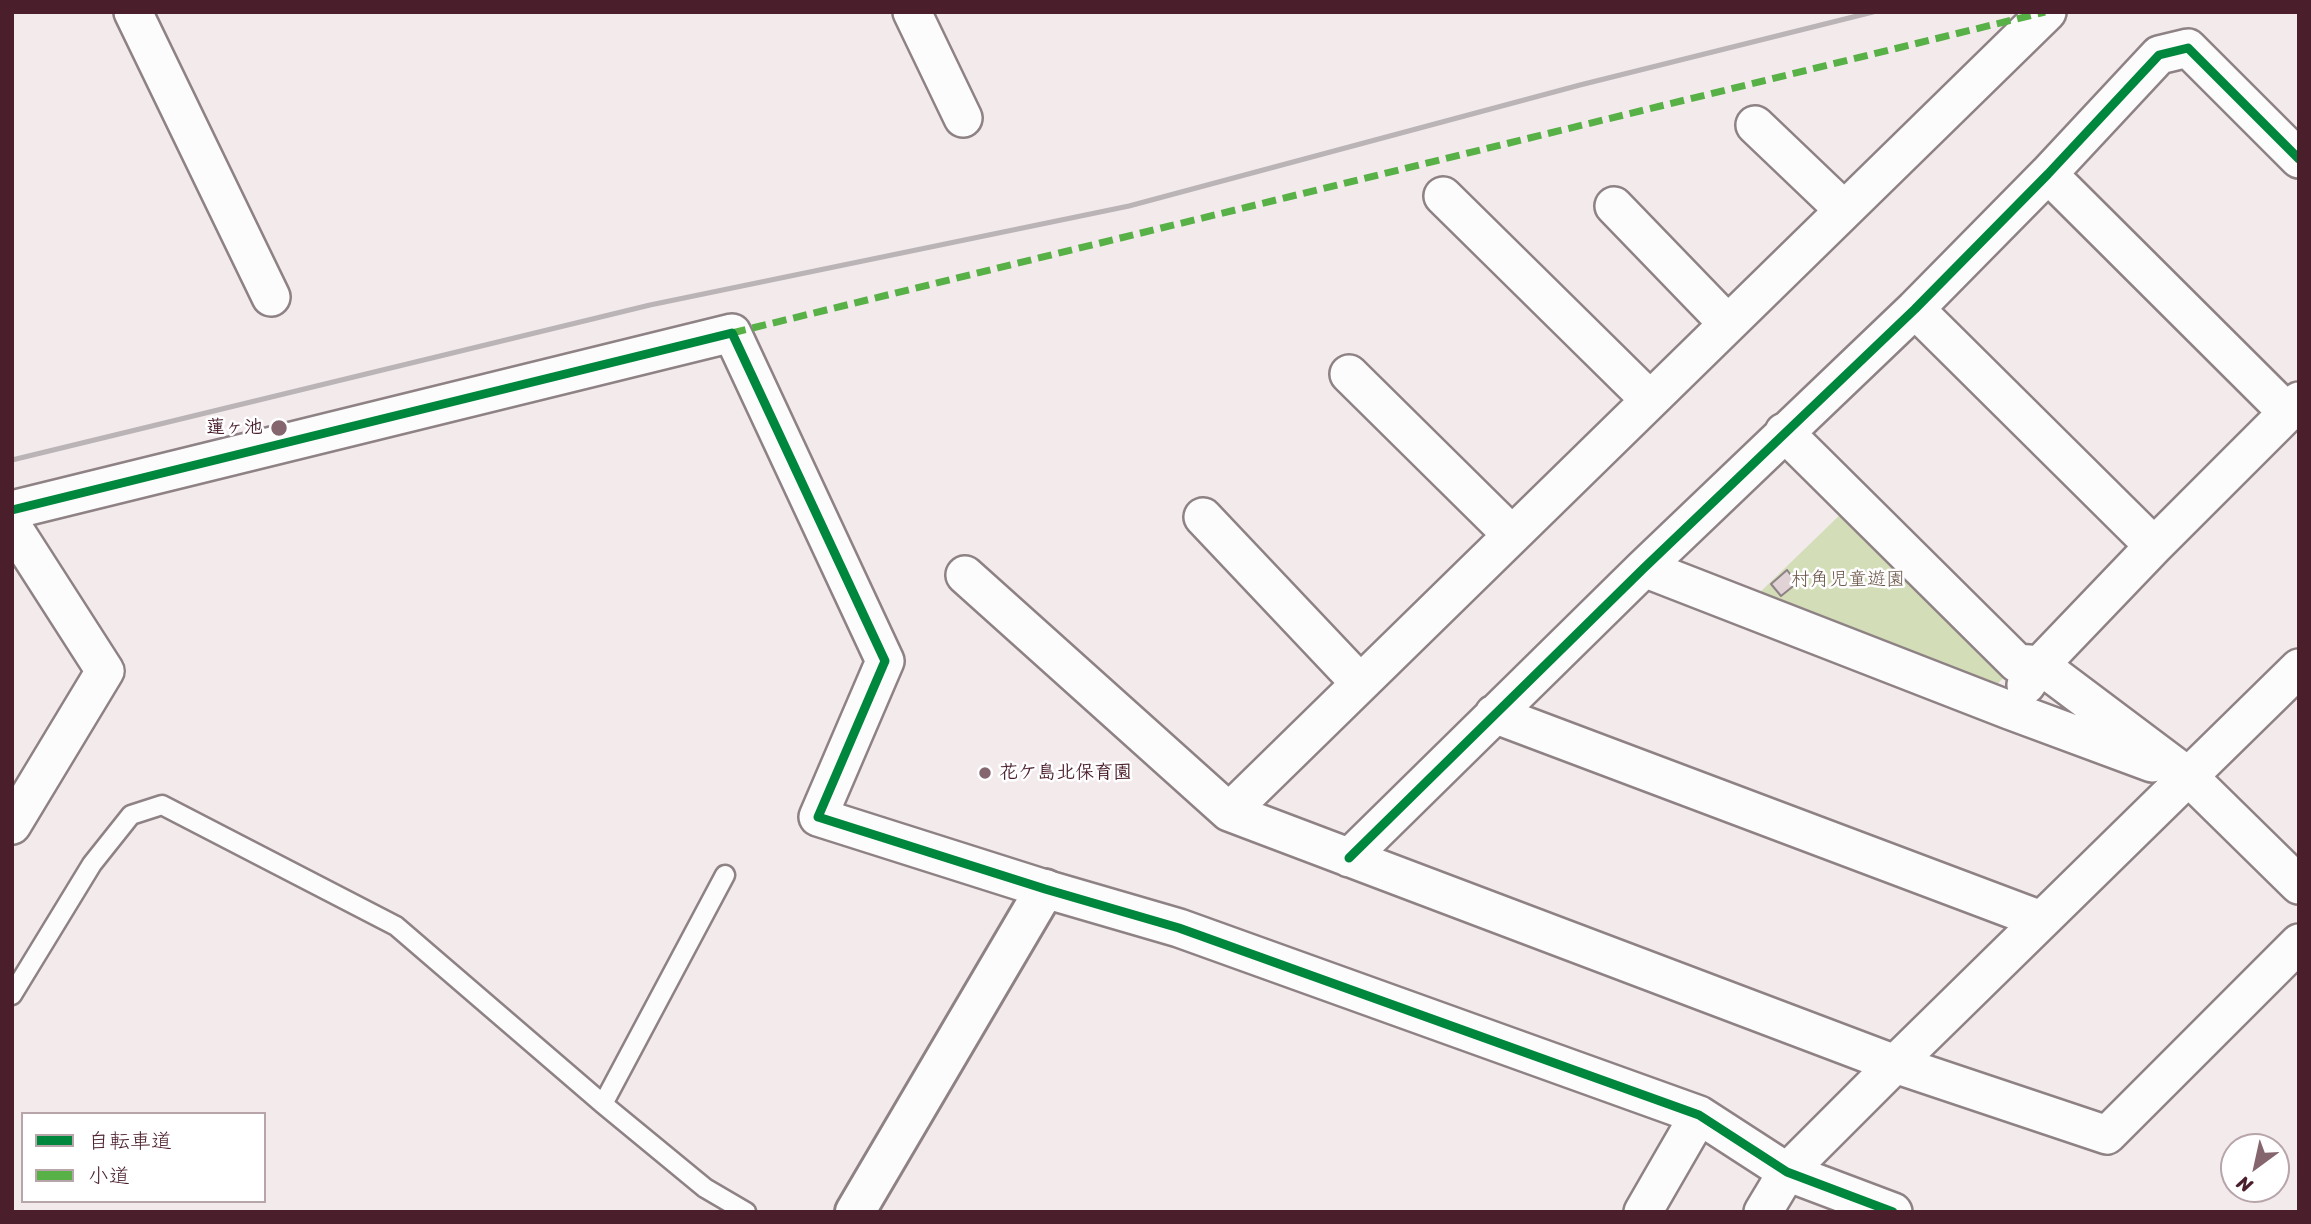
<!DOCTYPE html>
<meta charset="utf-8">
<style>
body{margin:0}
#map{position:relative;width:2311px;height:1224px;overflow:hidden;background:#f3eaec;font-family:Sriracha,"Klee One",sans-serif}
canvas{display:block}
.frame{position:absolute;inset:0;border:14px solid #4a1f2b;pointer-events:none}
.legend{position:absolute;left:21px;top:1112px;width:245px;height:91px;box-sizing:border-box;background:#fff;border:2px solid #b7a5aa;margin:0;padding:9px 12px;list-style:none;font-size:21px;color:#4a1f2b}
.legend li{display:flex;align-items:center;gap:14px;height:35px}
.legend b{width:35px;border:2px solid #b7a5aa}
.north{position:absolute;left:2220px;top:1133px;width:70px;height:70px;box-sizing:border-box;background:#fff;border:2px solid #b7a5aa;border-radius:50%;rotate:213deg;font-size:19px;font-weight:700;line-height:28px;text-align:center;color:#4a1f2b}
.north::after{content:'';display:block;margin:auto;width:24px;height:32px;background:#85666f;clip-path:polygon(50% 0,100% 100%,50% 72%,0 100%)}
</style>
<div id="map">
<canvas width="2311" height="1224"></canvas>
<div class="frame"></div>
<ul class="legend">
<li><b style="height:9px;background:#00873e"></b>自転車道</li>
<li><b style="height:9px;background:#57b146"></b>小道</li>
</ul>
<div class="north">N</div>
</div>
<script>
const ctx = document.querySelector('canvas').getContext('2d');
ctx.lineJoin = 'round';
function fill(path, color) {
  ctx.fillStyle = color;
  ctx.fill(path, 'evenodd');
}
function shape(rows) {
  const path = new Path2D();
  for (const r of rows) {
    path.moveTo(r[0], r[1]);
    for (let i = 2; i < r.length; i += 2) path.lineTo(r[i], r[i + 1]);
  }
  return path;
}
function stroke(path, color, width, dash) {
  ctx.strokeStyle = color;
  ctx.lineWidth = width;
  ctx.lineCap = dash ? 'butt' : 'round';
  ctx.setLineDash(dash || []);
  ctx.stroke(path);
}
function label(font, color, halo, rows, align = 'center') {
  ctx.font = font + ' Sriracha,"Klee One",sans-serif';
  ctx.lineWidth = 5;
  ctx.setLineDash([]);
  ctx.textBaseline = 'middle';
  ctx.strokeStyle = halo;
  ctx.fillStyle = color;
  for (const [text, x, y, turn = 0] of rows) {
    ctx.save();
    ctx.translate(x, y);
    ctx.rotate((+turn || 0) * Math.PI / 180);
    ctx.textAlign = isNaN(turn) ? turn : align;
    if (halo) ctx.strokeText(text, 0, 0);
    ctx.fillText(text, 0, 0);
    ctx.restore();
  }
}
fill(shape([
 [1845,510,2004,663,2004,677,1991,691,1756,596]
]), '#d3deb8');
const building = shape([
 [1787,570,1797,583,1781,596,1771,584,1787,570]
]);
fill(building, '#e0d2d5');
stroke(building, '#8e8285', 2);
const service = shape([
 [12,995,92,864,131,815,162,805,396,926,603,1104,705,1188,746,1212],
 [603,1104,725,875]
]);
const minor = shape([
 [133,12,271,297],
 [912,12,963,118],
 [1755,125,1844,210],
 [2048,174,2287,412],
 [1443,196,1650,400],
 [1614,206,1728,324],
 [1915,309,2154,546],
 [1349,374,1512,535],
 [1784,432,2017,663,2040,665,2189,777,2299,885],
 [12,510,732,333,885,661,818,817,1045,889,1179,928,1699,1115,1787,1172,1893,1212],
 [1203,517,1360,683],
 [12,526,105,671,12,825],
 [1644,568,2009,710,2152,763],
 [965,575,1229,812,1895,1064,2107,1135,2299,943],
 [2026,685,2040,665,2154,546,2299,401],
 [1494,714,2041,920],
 [1229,812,2047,12],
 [1349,858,1644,568,1915,309,2048,174,2159,55,2188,48,2299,159],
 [1643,1212,1699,1115],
 [1763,1212,1787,1172,1895,1064,2299,668]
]);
const tertiary = shape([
 [855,1212,1045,889]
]);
stroke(service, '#8e8285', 23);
stroke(minor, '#8e8285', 42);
stroke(tertiary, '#8e8285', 44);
stroke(service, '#fdfcfc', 18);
stroke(minor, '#fdfcfc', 37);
stroke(tertiary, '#fdfcfc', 38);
stroke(shape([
 [12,460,650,305,1129,206,1580,85,1873,12]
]), '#bbb4b6', 5);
stroke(shape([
 [732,333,2045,12]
]), '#57b146', 7, [14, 7]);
stroke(shape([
 [12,510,732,333,885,661,818,817,1045,889,1179,928,1699,1115,1787,1172,1893,1212],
 [1349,858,1644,568,1915,309,2048,174,2159,55,2188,48,2299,159]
]), '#00873e', 9);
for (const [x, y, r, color] of [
 [279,428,9,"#85666f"],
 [985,773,7,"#85666f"]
]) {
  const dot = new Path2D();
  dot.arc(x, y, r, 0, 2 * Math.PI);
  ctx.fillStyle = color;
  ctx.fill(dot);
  stroke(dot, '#fff', 2.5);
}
label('bold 19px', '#4a1f2b', '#fff', [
 ["蓮ヶ池",263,428],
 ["花ケ島北保育園",999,773,"left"]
], 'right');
label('19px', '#6b5548', '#fff', [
 ["村角児童遊園",1848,580]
]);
</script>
